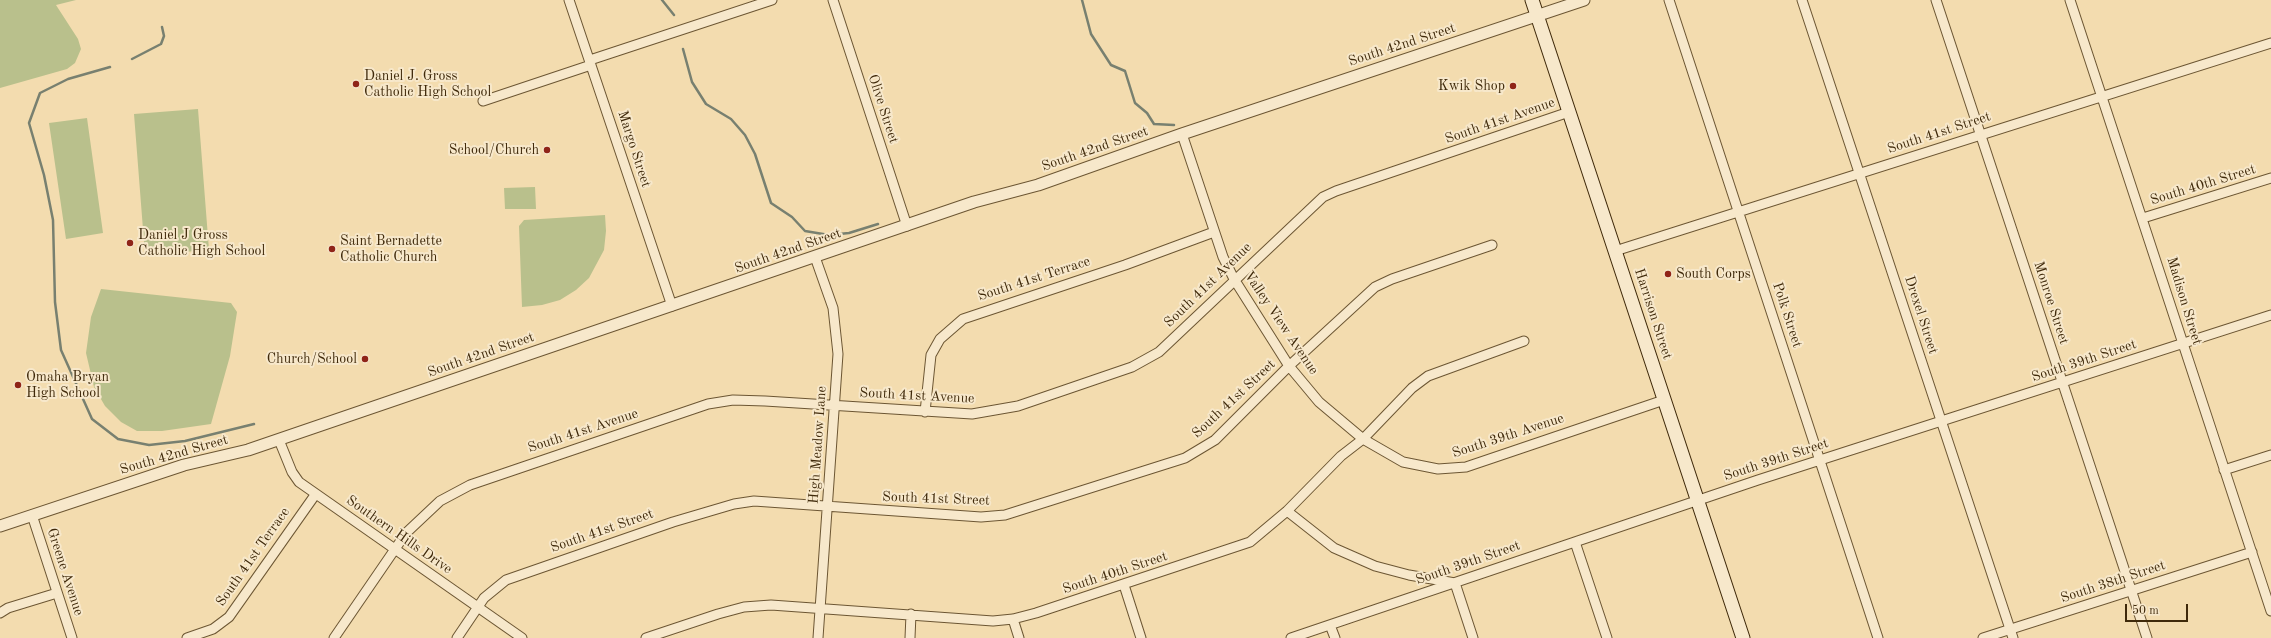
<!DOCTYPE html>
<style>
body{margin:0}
#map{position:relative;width:2271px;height:638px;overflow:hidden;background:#f3dcaf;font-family:"Old Standard TT",serif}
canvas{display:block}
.scale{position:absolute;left:2125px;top:604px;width:63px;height:18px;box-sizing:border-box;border:2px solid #3f290a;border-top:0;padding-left:5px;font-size:12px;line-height:14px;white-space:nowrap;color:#3f290a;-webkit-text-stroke:3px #f7e8cb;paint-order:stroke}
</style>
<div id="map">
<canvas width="2271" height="638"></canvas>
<div class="scale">50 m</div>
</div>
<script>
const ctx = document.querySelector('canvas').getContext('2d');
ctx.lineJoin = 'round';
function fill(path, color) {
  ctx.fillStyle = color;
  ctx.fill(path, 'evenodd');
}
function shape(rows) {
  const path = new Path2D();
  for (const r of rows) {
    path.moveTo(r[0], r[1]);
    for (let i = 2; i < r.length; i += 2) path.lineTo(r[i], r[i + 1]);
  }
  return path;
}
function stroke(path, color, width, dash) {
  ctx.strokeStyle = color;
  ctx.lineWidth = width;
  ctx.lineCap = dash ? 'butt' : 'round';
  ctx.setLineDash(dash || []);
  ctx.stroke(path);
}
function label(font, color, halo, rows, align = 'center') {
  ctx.font = font + ' "Old Standard TT",serif';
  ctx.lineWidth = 4;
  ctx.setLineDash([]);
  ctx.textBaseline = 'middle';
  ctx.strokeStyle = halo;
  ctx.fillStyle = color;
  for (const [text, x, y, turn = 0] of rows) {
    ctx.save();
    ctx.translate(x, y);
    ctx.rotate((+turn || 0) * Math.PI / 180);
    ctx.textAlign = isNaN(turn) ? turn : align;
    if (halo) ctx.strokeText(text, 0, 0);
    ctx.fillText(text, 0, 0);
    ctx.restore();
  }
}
fill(shape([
 [0,0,76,0,56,5,78,39,81,49,75,63,67,69,0,88],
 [198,109,209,250,145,255,134,114],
 [87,118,103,233,66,239,49,123],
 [535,187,536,209,505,209,504,188],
 [605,215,606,231,604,250,589,278,576,290,560,300,542,305,522,307,519,226,524,220],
 [101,289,231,303,237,312,230,356,211,424,162,431,137,431,121,422,105,406,94,387,86,353,91,317]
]), '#b9c08c');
stroke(shape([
 [662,0,674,15],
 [1082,0,1091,34,1111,65,1125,71,1135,103,1147,113,1154,124,1174,125],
 [683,49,692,82,706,104,731,119,745,135,755,154,771,203,792,217,805,231,829,235,849,233,878,224],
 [132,59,161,44,164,36,162,27],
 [110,67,68,79,40,93,29,123,44,175,53,220,55,302,61,350,92,419,118,439,149,445,185,441,254,424]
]), '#788070', 2.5);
const minor = shape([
 [569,0,672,306],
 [833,0,907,226],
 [1669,0,1878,638],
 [1802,0,2013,638],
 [1936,0,2147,638],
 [2070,0,2271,611],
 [590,60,772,0],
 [483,101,591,65],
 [1182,134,1223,257,1234,279,1289,366,1319,402,1363,439,1403,462,1438,469,1466,467,1664,400],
 [2143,218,2271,178],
 [1615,251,2271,43],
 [815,257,833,308,838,354,818,638],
 [925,412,931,355,940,339,963,319,1125,265,1214,232],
 [279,440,292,472,299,482,522,638],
 [2224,470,2271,455],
 [1287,511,1334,548,1375,566,1409,575,1455,583,1473,638],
 [32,515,72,638],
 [1575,542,1607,638],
 [1124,585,1141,638],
 [0,613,8,608,57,593],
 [1013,619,1019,638],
 [1330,625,1335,638],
 [187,638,213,629,229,617,315,495],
 [334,638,406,533,440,501,470,485,708,404,733,400,765,401,972,414,1018,406,1132,367,1159,352,1323,197,1336,191,1569,112],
 [457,638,484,598,506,580,673,522,734,504,754,501,981,517,1005,515,1185,458,1215,440,1289,366,1375,287,1392,279,1492,245],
 [646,638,718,614,744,607,771,605,993,621,1013,619,1036,613,1250,542,1287,511,1341,456,1363,439,1412,388,1428,376,1524,341],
 [910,638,911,614],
 [1291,638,1758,480,2271,315],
 [1983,638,2252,552]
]);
const tertiary = shape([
 [0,526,184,465,248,450,974,202,1038,185,1182,134,1584,0]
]);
const secondary = shape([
 [1532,0,1743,638]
]);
stroke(minor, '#6c5633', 11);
stroke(tertiary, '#6c5633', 13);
stroke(secondary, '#3f290a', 15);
stroke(minor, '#f7e8cb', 9);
stroke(tertiary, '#f7e8cb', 11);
stroke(secondary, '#f7e8cb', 13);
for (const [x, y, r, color] of [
 [356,84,4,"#8f2418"],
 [1513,86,4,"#8f2418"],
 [547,150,4,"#8f2418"],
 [130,243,4,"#8f2418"],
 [332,249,4,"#8f2418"],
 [1668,274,4,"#8f2418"],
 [365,359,4,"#8f2418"],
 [18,385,4,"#8f2418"]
]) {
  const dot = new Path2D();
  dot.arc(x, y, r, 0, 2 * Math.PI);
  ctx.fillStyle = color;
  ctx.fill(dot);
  stroke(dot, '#f7e8cb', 1.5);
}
label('14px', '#3f290a', '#f7e8cb', [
 ["South 42nd Street",1402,45,-18],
 ["Olive Street",883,109,72],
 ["South 41st Avenue",1500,121,-19],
 ["South 41st Street",1939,133,-18],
 ["Margo Street",634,149,72],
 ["South 42nd Street",1095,149,-19],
 ["South 40th Street",2203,185,-17],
 ["South 42nd Street",788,251,-19],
 ["South 41st Terrace",1034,279,-18],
 ["South 41st Avenue",1208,285,-44],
 ["Madison Street",2184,301,73],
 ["Monroe Street",2051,303,72],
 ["Harrison Street",1653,314,72],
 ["Polk Street",1787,315,72],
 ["Drexel Street",1921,315,72],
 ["Valley View Avenue",1281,323,56],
 ["South 42nd Street",481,355,-19],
 ["South 39th Street",2084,361,-18],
 ["South 41st Avenue",917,396,3],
 ["South 41st Street",1234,399,-43],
 ["South 41st Avenue",583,431,-18],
 ["South 39th Avenue",1508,436,-18],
 ["High Meadow Lane",818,445,-86],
 ["South 42nd Street",174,455,-16],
 ["South 39th Street",1776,460,-18],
 ["South 41st Street",936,499,2],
 ["South 41st Street",602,531,-19],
 ["Southern Hills Drive",399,535,35],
 ["South 41st Terrace",253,557,-55],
 ["South 39th Street",1468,563,-19],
 ["Greene Avenue",65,572,72],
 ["South 40th Street",1115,573,-18],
 ["South 38th Street",2113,582,-18]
]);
label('14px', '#3f290a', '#f7e8cb', [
 ["Daniel J. Gross",364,76],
 ["Catholic High School",364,92],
 ["Kwik Shop",1505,86,"right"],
 ["School/Church",539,150,"right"],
 ["Daniel J Gross",138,235],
 ["Catholic High School",138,251],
 ["Saint Bernadette",340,241],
 ["Catholic Church",340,257],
 ["South Corps",1676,274],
 ["Church/School",357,359,"right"],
 ["Omaha Bryan",26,377],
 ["High School",26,393]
], 'left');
</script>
